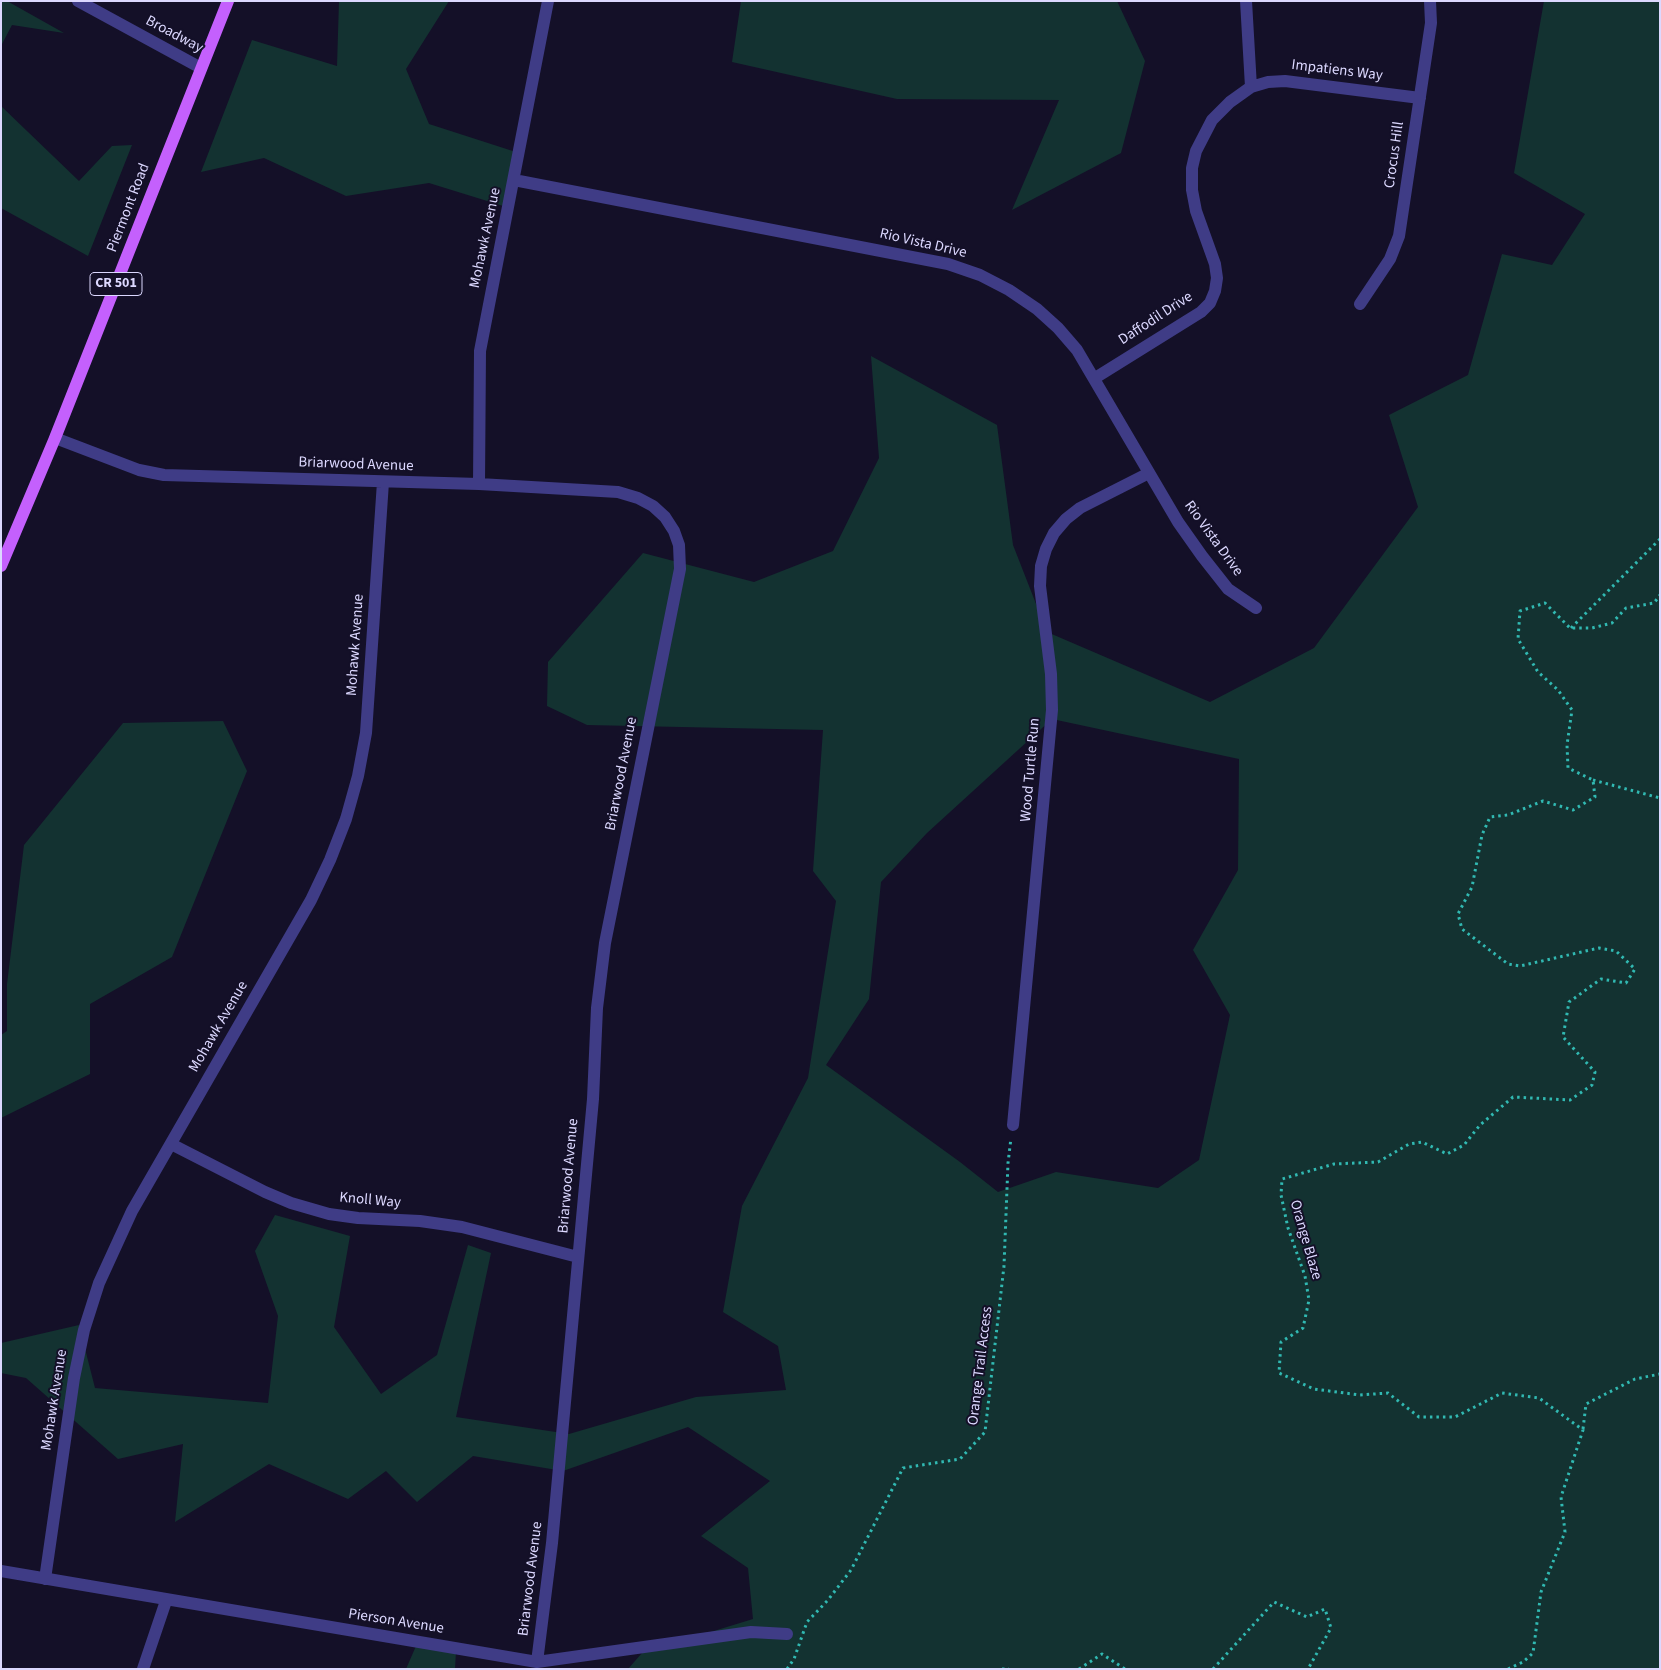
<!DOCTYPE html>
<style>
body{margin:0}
#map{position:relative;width:1661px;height:1670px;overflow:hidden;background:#141028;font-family:"Source Sans 3",sans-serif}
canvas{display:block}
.frame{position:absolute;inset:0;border:2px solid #dcd8ff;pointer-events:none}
</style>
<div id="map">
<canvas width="1661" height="1670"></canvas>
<div class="frame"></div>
</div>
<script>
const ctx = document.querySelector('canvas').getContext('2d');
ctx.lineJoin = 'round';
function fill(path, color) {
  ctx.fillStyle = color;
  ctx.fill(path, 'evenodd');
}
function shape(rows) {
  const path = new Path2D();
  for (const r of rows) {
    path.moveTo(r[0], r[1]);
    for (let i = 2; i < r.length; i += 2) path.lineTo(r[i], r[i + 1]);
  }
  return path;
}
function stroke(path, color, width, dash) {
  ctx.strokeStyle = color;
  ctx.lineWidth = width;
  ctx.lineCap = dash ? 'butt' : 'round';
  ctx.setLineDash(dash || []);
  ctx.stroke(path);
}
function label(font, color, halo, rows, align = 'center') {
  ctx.font = font + ' "Source Sans 3",sans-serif';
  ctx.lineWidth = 4;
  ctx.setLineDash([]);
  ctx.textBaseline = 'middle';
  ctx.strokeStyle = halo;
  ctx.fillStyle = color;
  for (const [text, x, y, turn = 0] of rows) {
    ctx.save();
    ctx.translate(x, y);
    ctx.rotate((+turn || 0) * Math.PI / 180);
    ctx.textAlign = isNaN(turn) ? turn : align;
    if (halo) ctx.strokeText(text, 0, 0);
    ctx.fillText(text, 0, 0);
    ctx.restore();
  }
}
fill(shape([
 [1,1,7,1,64,33,12,25,1,46],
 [339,1,449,1,406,69,429,124,522,154,513,209,429,183,346,196,264,158,201,172,252,40,337,66],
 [741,1,1117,1,1145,61,1121,153,1012,210,1059,100,897,99,732,62],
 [1544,1,1660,1,1660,1669,628,1669,642,1653,753,1619,748,1568,701,1536,770,1481,688,1427,563,1471,473,1456,417,1502,386,1471,348,1499,269,1464,175,1522,183,1444,118,1459,26,1378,1,1373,1,1343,79,1325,95,1388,268,1403,278,1316,255,1251,275,1215,350,1236,334,1327,381,1394,437,1355,468,1245,491,1253,456,1417,569,1434,696,1397,786,1390,778,1346,723,1312,742,1206,808,1078,836,901,813,871,823,730,587,725,547,706,548,662,643,553,754,582,833,551,879,458,871,356,997,425,1013,545,1047,632,1210,702,1314,648,1418,507,1389,415,1468,375,1502,254,1552,265,1585,214,1514,173],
 [1052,719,1239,759,1238,870,1193,950,1230,1015,1199,1160,1158,1188,1056,1172,998,1192,960,1162,826,1065,869,999,881,882,927,833],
 [1,106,79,181,112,146,132,145,88,256,1,208],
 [223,721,247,771,172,957,90,1004,90,1074,1,1118,1,1035,7,1031,7,984,24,845,123,723],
 [416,1646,456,1651,455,1669,406,1669]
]), '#133231');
stroke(shape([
 [1571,628,1660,539],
 [1593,780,1660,798],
 [1583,1429,1586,1404,1635,1379,1660,1374],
 [787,1669,794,1659,807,1622,828,1600,851,1570,903,1468,960,1459,985,1432,1004,1266,1008,1163,1011,1138],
 [1002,1669,1009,1669],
 [1079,1669,1102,1654,1125,1669],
 [1213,1669,1274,1602,1307,1617,1325,1609,1331,1628,1308,1669],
 [1508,1669,1523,1662,1533,1653,1541,1592,1565,1532,1561,1497,1583,1430,1539,1398,1502,1393,1455,1417,1419,1417,1388,1393,1360,1395,1314,1389,1279,1373,1281,1342,1303,1328,1309,1300,1305,1276,1288,1228,1281,1195,1282,1179,1334,1164,1378,1162,1409,1144,1422,1142,1447,1154,1464,1145,1480,1125,1513,1097,1570,1100,1592,1085,1595,1072,1563,1037,1569,1002,1601,979,1626,983,1635,969,1616,951,1599,948,1520,966,1508,964,1462,929,1458,914,1472,887,1482,835,1490,817,1508,815,1543,801,1573,810,1595,797,1593,780,1568,768,1567,745,1572,710,1558,690,1538,672,1518,639,1520,611,1545,603,1570,628,1592,628,1612,623,1626,608,1654,603,1660,595]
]), '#31b9b2', 3, [2.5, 4]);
stroke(shape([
 [78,1,201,68],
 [1246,1,1251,87],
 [514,180,948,264,980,275,1009,290,1037,309,1058,328,1077,350,1178,522,1202,556,1228,589,1256,608],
 [1360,304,1390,259,1399,236,1431,23,1430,1],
 [1095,378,1201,312,1210,303,1215,291,1217,278,1215,264,1196,211,1192,190,1192,168,1196,151,1212,120,1230,102,1251,87,1268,82,1285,81,1420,98],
 [55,438,139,470,164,475,479,484,618,492,638,498,653,506,665,517,674,531,679,545,680,569,605,943,597,1008,593,1099,552,1543,537,1662],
 [479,484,480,351,548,1],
 [1013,1125,1052,710,1051,674,1040,586,1041,566,1046,549,1054,533,1066,519,1080,508,1149,473],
 [171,1144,265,1192,291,1203,329,1214,358,1218,420,1221,462,1227,578,1257],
 [1,1571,537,1662,751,1632,787,1634],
 [45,1579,74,1378,84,1330,99,1283,132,1211,311,900,330,860,346,819,358,776,366,733,383,482],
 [143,1669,166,1601]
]), '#3f3c86', 12);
stroke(shape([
 [1,566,55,438,228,1]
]), '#c460fd', 12);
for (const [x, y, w] of [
 [116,284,52]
]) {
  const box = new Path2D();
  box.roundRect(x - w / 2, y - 11.5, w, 23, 4);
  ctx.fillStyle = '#141028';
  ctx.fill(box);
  stroke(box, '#dcd8ff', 1);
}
label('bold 14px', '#dcd8ff', null, [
 ["CR 501",116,284]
]);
label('15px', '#dcd8ff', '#141028', [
 ["Broadway",174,35,28],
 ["Impatiens Way",1337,71,7],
 ["Crocus Hill",1395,155,-82],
 ["Piermont Road",129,208,-69],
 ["Mohawk Avenue",486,238,-78],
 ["Rio Vista Drive",923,244,13],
 ["Daffodil Drive",1156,319,-33],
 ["Briarwood Avenue",356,465,2],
 ["Rio Vista Drive",1213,539,54],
 ["Mohawk Avenue",356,645,-86],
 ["Wood Turtle Run",1031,770,-85],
 ["Briarwood Avenue",622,774,-79],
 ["Mohawk Avenue",219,1027,-60],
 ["Briarwood Avenue",569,1176,-85],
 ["Knoll Way",370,1201,5],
 ["Orange Blaze",1305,1240,74],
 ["Orange Trail Access",981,1366,-83],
 ["Mohawk Avenue",55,1400,-81],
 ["Briarwood Avenue",531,1579,-83],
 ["Pierson Avenue",396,1622,9]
]);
</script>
